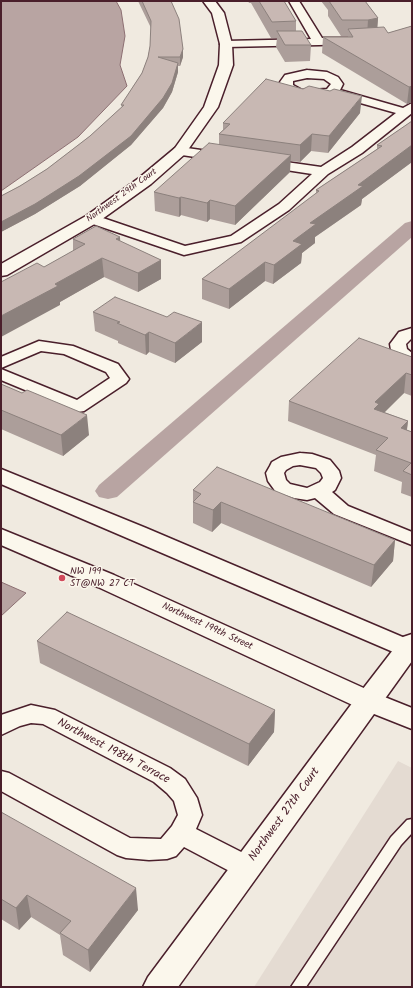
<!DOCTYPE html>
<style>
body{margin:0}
#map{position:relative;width:413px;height:988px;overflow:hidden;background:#f0eae0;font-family:Kalam,sans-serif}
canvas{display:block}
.frame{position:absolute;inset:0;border:2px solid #4a1f2b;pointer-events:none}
</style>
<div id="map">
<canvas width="413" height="988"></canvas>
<div class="frame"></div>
</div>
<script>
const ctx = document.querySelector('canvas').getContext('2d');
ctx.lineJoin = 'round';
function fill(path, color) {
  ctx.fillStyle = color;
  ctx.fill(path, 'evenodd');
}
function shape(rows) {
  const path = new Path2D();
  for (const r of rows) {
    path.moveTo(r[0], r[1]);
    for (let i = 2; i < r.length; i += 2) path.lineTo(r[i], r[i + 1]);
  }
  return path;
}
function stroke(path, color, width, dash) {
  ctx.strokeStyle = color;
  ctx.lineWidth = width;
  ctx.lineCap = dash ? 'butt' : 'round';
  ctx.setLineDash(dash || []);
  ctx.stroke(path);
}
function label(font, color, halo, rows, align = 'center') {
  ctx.font = font + ' Kalam,sans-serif';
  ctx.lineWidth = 3;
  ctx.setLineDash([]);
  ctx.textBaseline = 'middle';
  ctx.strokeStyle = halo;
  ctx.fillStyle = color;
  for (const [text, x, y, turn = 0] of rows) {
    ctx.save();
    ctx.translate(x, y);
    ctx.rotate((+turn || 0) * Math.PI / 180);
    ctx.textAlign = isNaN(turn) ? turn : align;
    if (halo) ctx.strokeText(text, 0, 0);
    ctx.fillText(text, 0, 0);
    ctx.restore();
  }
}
fill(shape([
 [398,761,412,768,412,987,254,987]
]), '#e4dbd2');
const water = shape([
 [1,1,116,1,121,10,125,36,120,65,127,86,78,137,1,191,1,1],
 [1,582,26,593,1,616,1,582]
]);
fill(water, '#b8a4a2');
stroke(water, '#8c6f72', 1);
fill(shape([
 [412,221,412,237,117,497,108,499,99,497,95,491,99,485,405,223,412,221]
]), '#b8a4a2');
const lane = shape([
 [412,819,412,833,401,845,306,987,291,987,391,837,407,820,412,819]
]);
const street = shape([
 [289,1,299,1,322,38,348,38,354,41,348,44,319,45,226,47,220,44,226,41,311,39,289,1],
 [307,70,327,72,338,77,343,84,340,90,403,108,412,103,412,113,362,153,328,174,289,210,241,242,184,255,87,222,85,219,87,216,92,215,97,216,185,246,231,236,279,204,312,174,260,166,258,163,260,160,265,159,321,167,352,147,396,113,332,95,311,98,300,97,288,93,281,86,280,82,285,75,307,70],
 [307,78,324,79,331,84,327,89,311,90,302,90,293,85,293,81,307,78],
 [180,147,222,153,227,154,229,157,227,160,222,161,175,154,173,151,175,148,180,147],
 [412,328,412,338,406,344,407,349,412,353,412,364,398,359,391,350,390,344,399,332,412,328],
 [39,341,73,346,118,364,129,379,126,383,84,411,78,412,1,380,1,369,77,400,110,378,106,372,64,354,41,351,1,368,1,357,39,341],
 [300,453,312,454,330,460,339,471,341,478,335,490,332,492,348,506,412,532,412,545,334,514,315,498,307,500,294,498,276,492,268,481,266,473,270,466,272,462,281,457,300,453],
 [300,465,316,468,321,473,323,478,320,482,307,488,290,484,286,480,284,473,286,470,293,466,300,465],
 [31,705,55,710,170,768,185,779,197,798,202,815,196,829,255,859,259,867,255,875,246,878,237,875,184,847,176,856,167,859,149,860,126,858,117,855,1,791,1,771,9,773,130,838,161,839,172,826,178,815,174,801,167,793,154,782,43,724,31,723,20,726,1,735,1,715,31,705]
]);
const secondary = shape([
 [203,1,215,1,224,13,232,44,233,65,218,107,185,154,151,184,98,222,7,275,1,276,1,264,86,216,139,178,175,148,204,107,219,65,220,44,212,13,203,1],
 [412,634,412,661,178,987,143,987,148,977,359,694,403,637,412,634]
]);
const primary = shape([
 [1,469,146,528,412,641,412,660,1,484,1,469],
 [1,529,114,575,377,694,412,708,412,729,359,708,98,587,1,545,1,529]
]);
stroke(lane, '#4a1f2b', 3);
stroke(street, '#4a1f2b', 3);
stroke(secondary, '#4a1f2b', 3);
stroke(primary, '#4a1f2b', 3);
fill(lane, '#fbf7ec');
fill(street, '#fbf7ec');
fill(secondary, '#fbf7ec');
fill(primary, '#fbf7ec');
fill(shape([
 [138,1,171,1,183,49,183,57,180,66,178,66,178,72,172,92,163,108,131,145,80,186,35,214,1,232,1,196,20,186,47,169,90,136,122,107,121,105,142,73,148,57,150,46,151,28],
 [248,1,284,1,296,21,296,31,311,45,310,61,285,62,276,47,277,38,271,38,251,3,249,3],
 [321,1,365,1,378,18,377,27,388,33,412,26,412,102,407,104,322,53,323,37,348,37,348,36,341,36,328,16,328,10],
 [360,113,328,153,311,151,300,162,290,161,290,172,235,225,210,219,207,222,181,215,179,217,155,211,154,192,219,145,219,134,223,130,223,123],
 [412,121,412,162,362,199,361,205,315,237,315,243,302,253,301,263,273,284,265,281,229,309,202,299,202,279,316,194,316,190,377,149,377,145],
 [120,237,120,242,161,260,161,279,138,292,104,277,60,302,60,305,44,267,73,251,73,239],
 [93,312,202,342,175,363,149,352,146,355,118,343,118,341,95,331],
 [412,357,412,396,404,393,384,412,408,421,407,430,412,432,412,497,401,493,402,482,374,471,376,455,288,421,289,401],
 [1,384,89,435,63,456,1,429],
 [193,490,395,540,393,561,371,587,221,523,212,532,193,523],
 [37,641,275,710,274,732,248,766,40,663],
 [1,812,138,910,90,972,63,955,60,935,31,917,19,930,1,919]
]), '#ac9e9a');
fill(shape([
 [378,18,377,34,367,36,368,20],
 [183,49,183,57,180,66,180,57],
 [178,63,178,72,172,92,163,108,131,145,80,186,35,214,1,232,1,222],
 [412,86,412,102,407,104,409,87],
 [362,96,360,113,328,153,329,136],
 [312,134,311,151,300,162,300,145],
 [412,145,412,162,362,199,361,205,315,237,315,243,302,253,301,263,273,284,274,265,293,241,310,223,358,185],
 [291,155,290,172,235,225,235,206],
 [181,197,181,215,179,217,179,198],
 [210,200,210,219,207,222,207,203],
 [120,237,121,256,116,239],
 [102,258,104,277,60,302,60,305,1,337,1,316,55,284],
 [161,260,161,279,138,292,138,273],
 [265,262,265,281,229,309,229,289],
 [202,322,202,342,175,363,175,343],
 [149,332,149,352,146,355,145,335],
 [406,373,404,393,378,419,372,430,375,402],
 [87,415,89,435,63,456,61,435],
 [408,421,405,442,401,428],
 [221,502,221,523,212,532,213,510],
 [395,540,393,561,371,587,374,565],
 [275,710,274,732,248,766,249,744],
 [136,888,138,910,90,972,88,950],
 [27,895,31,917,19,930,16,908]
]), '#8c817d');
const building = shape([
 [142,1,171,1,179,19,183,49,180,57,158,57,178,63,172,83,163,98,131,136,79,176,35,204,1,222,1,196,20,186,47,169,90,136,124,105,121,105,142,73,148,57,150,46,151,21,142,1],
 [259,1,284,1,296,21,272,22,259,1],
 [329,1,365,1,378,18,368,20,342,20,329,1],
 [412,26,412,86,409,87,323,37,353,37,348,29,384,27,388,33,412,26],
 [277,31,302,31,311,45,285,45,277,31],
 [266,79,303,89,309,86,330,91,334,89,362,96,329,136,312,134,300,145,219,134,230,124,223,123,266,79],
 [412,121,412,145,358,185,363,186,310,223,316,224,293,241,302,244,274,265,265,262,229,289,202,279,319,191,316,190,382,146,377,145,412,121],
 [209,143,291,155,235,206,210,200,207,203,181,197,179,198,154,192,209,143],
 [96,226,120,237,116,239,161,260,138,273,102,258,55,284,58,286,1,316,1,282,37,263,44,267,85,244,73,239,96,226],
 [115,297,167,317,174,312,202,322,175,343,149,332,145,335,117,323,120,322,93,312,115,297],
 [359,338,412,357,412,375,406,373,375,402,379,404,374,409,408,421,401,428,412,432,412,475,403,471,411,463,376,450,388,438,289,401,359,338],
 [1,384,22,393,27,390,87,415,61,435,1,410,1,384],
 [217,467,395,540,374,565,221,502,213,510,193,502,201,494,193,490,217,467],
 [67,612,275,710,249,744,37,641,67,612],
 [1,812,136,888,88,950,60,933,71,921,27,895,16,908,1,899,1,812]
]);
fill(building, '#c8b8b3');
stroke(building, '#8c817d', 1);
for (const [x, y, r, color] of [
 [62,578,4,"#d1495b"]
]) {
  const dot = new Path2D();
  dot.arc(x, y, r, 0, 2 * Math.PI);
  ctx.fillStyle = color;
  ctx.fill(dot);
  stroke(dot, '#fbf7ec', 1.5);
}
label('9px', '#4a1f2b', '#fbf7ec', [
 ["Northwest 29th Court",122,196,-36]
]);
label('10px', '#4a1f2b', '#fbf7ec', [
 ["NW 199",70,572],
 ["ST@NW 27 CT",70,584]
], 'left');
label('10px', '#4a1f2b', '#fbf7ec', [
 ["Northwest 199th Street",207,627,25]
]);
label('12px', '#4a1f2b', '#fbf7ec', [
 ["Northwest 198th Terrace",113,752,28],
 ["Northwest 27th Court",285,815,-54]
]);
</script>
